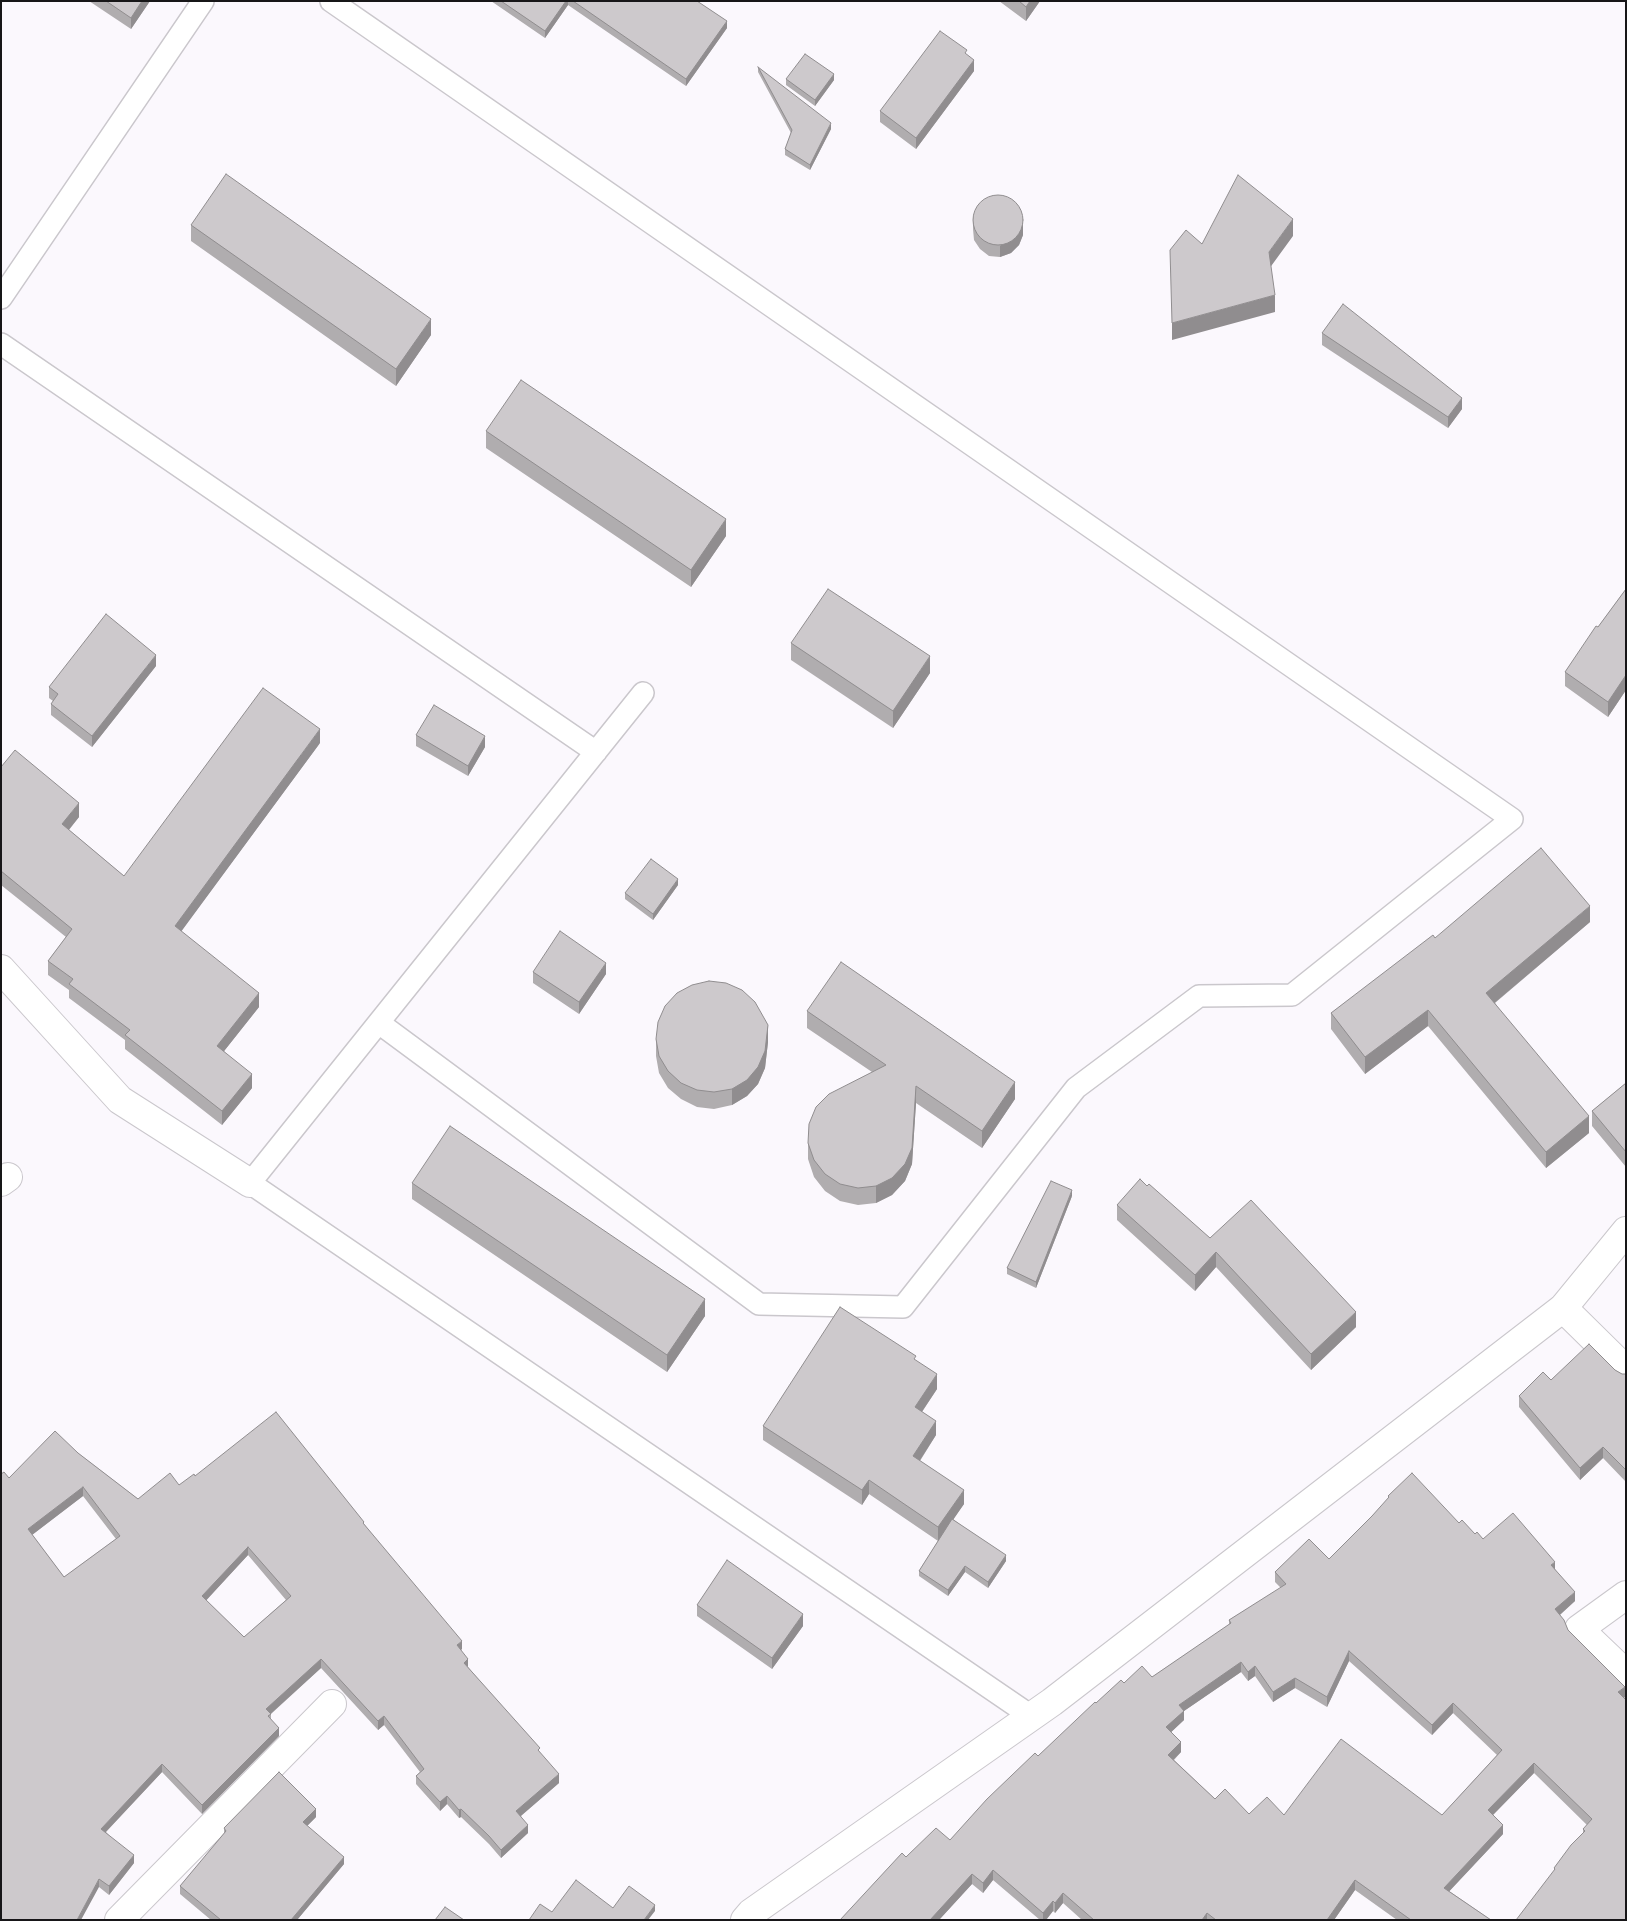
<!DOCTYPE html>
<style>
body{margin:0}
#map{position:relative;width:1627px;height:1921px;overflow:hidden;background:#fbf8fd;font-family:Arial,sans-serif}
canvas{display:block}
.frame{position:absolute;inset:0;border:2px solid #171618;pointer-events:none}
</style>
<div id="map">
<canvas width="1627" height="1921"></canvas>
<div class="frame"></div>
</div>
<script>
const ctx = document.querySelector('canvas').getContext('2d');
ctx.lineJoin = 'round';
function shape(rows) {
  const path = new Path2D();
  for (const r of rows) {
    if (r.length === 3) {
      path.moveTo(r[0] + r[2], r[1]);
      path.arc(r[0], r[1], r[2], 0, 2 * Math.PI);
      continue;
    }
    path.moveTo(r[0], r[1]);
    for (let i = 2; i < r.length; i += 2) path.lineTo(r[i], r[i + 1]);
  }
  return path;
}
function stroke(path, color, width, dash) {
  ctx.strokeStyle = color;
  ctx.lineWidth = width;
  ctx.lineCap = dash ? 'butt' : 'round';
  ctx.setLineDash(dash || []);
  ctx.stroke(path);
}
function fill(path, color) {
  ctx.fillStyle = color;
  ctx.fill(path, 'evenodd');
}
const service = shape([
 [331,1,1512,819,1292,995,1199,996,1076,1088,903,1307,759,1304,379,1023],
 [1,298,203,1],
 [1,344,596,752],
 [643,693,250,1183,1031,1716]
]);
const minor = shape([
 [1,969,120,1100,250,1183],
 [1,1182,8,1177],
 [1563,1308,1626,1370],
 [1626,1595,1579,1629,1626,1674],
 [119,1920,332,1704]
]);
const secondary = shape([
 [745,1920,751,1913,1052,1702,1563,1308,1626,1231]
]);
stroke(service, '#cac7cc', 24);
stroke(minor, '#cac7cc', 30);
stroke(secondary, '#cac7cc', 30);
stroke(service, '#fff', 21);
stroke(minor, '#fff', 28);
stroke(secondary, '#fff', 28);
fill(shape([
 [89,1,150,1,131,29],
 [491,1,697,1,727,28,686,86,568,5,545,38],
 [999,1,1040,1,1026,21],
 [967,55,974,71,916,149,880,122,880,111],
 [758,67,831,129,810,170,785,155,785,149,791,133,758,72],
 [786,79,834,80,815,106,786,85],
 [973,217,1023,235,1019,245,1011,253,1000,257,989,256,980,249,974,240,973,229],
 [191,225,431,335,396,386,191,241],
 [1322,333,1462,409,1448,428,1322,345],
 [486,431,726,536,691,587,486,448],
 [1626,589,1626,690,1608,717,1565,686,1565,672],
 [791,643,930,673,893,728,791,660],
 [156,666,92,747,51,715,51,704,53,701,49,698,49,687],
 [416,735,485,747,468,776,416,746],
 [320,743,181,931,259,1007,224,1051,252,1088,222,1125,125,1049,125,1040,69,998,69,990,48,975,48,961,66,937,1,885,1,767,79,817,69,830,124,876],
 [678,885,653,920,625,899,625,893],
 [1590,922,1495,1003,1589,1133,1546,1168,1428,1026,1365,1074,1331,1029,1331,1013,1435,938],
 [533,972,606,974,579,1014,533,983],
 [807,1011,1015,1099,982,1148,916,1103,912,1164,905,1181,892,1195,876,1203,858,1205,840,1201,825,1191,814,1177,808,1159,808,1143,872,1072,807,1028],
 [656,1039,768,1042,765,1068,758,1084,747,1096,732,1105,714,1109,697,1107,681,1099,668,1088,659,1073,656,1056],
 [1626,1083,1626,1167,1592,1126,1592,1111],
 [412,1183,705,1316,667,1372,412,1199],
 [1147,1186,1210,1238,1356,1327,1311,1370,1216,1267,1195,1291,1117,1220,1117,1205],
 [1072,1196,1036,1288,1007,1274,1007,1268],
 [916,1361,937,1389,922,1412,936,1435,920,1461,964,1504,953,1519,1006,1561,988,1588,965,1572,948,1596,919,1576,919,1571,938,1541,869,1494,862,1505,763,1440,763,1426],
 [1615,1370,1622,1374,1626,1374,1626,1482,1603,1458,1580,1480,1519,1407,1519,1396,1551,1380],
 [78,1453,138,1499,179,1485,195,1476,364,1524,462,1649,461,1650,468,1667,540,1753,559,1783,521,1816,528,1833,501,1858,489,1844,461,1817,459,1818,447,1804,440,1811,416,1784,416,1776,420,1772,384,1725,378,1730,321,1668,271,1714,271,1719,279,1736,202,1814,162,1772,106,1832,134,1863,109,1895,99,1887,9,1478],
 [83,1496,116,1539,64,1577,32,1535],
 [248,1555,286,1600,244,1637,206,1600],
 [1388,1496,1459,1523,1475,1534,1483,1539,1555,1569,1575,1601,1560,1615,1568,1630,1625,1697,1624,1698,1626,1920,1554,1872,1554,1868,1583,1833,1583,1829,1587,1825,1534,1773,1493,1815,1503,1834,1449,1891,1491,1920,1397,1920,1355,1890,1334,1920,1082,1920,1063,1903,1055,1913,1053,1911,1046,1920,1040,1920,993,1880,983,1893,972,1884,939,1920,840,1920,906,1857,950,1840,1038,1756,1096,1703,1124,1683,1152,1677,1229,1625,1229,1620,1281,1588,1275,1582,1275,1572,1329,1559,1372,1516,1388,1499],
 [1349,1661,1432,1735,1453,1713,1497,1755,1442,1815,1249,1814,1215,1799,1174,1760,1181,1752,1171,1732,1184,1720,1184,1711,1241,1672,1248,1681,1255,1676,1273,1702,1295,1688,1327,1707],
 [697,1605,803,1626,772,1669,697,1616],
 [316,1817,307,1826,344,1864,297,1920,211,1920,180,1894,180,1886,224,1834,224,1828]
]), '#b0adaf');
fill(shape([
 [142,1,150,1,131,29,131,18],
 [566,1,568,1,568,5,545,38,545,31],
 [1030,1,1040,1,1026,21,1026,7],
 [727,21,727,28,686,86,686,79],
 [974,60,974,71,916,149,916,138],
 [834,74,834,80,815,106,815,100],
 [831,123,831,129,810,170,810,165],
 [1293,219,1293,236,1269,269,1269,252],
 [1023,223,1023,235,1019,245,1011,253,1000,257,1000,246],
 [1275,295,1275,312,1172,340,1172,323],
 [431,319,431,335,396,386,396,369],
 [1462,398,1462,409,1448,428,1448,417],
 [726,519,726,536,691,587,691,570],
 [156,655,156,666,92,747,92,736],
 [930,656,930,673,893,728,893,711],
 [1626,675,1626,690,1608,717,1608,702],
 [320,729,320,743,175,940,175,926],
 [485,736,485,747,468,776,468,766],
 [79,803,79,817,62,838,62,824],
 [678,879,678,885,653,920,653,914],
 [1590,906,1590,922,1486,1010,1486,993],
 [606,963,606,974,579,1014,579,1002],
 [259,993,259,1007,217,1060,217,1046],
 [1428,1010,1428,1026,1365,1074,1365,1057],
 [768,1025,768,1042,765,1068,758,1084,747,1096,732,1105,732,1089],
 [252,1074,252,1088,222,1125,222,1111],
 [1015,1082,1015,1099,982,1148,982,1131],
 [916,1086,916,1103,912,1164,905,1181,892,1195,876,1203,876,1186],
 [1589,1116,1589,1133,1546,1168,1546,1152],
 [1072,1190,1072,1196,1036,1288,1036,1282],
 [1216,1252,1216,1267,1195,1291,1195,1275],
 [705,1299,705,1316,667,1372,667,1355],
 [1356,1312,1356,1327,1311,1370,1311,1354],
 [937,1374,937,1389,915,1422,915,1407],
 [936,1421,936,1435,913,1471,913,1456],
 [1603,1447,1603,1458,1580,1480,1580,1468],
 [869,1480,869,1494,862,1505,862,1490],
 [83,1487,83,1496,28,1538,28,1529],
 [964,1490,964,1504,938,1542,938,1527],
 [248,1547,248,1555,202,1605,202,1596],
 [1006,1555,1006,1561,988,1588,988,1582],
 [1555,1562,1555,1571,1551,1565],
 [965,1566,965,1572,948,1596,948,1590],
 [1575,1592,1575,1601,1555,1619,1555,1609],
 [803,1614,803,1626,772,1669,772,1658],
 [462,1641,462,1649,457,1653,457,1645],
 [1349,1651,1349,1661,1327,1707,1327,1697],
 [321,1659,321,1668,266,1718,266,1709],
 [468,1659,468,1667,464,1663],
 [1241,1662,1241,1672,1184,1711,1184,1720,1166,1737,1166,1727,1179,1705],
 [1255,1666,1255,1676,1248,1681,1248,1672],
 [1295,1678,1295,1688,1273,1702,1273,1692],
 [1625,1687,1625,1697,1618,1702,1618,1692],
 [1453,1703,1453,1713,1432,1735,1432,1725],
 [384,1716,384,1725,378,1730,378,1721],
 [279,1728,279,1736,202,1814,202,1805],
 [1181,1742,1181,1752,1168,1765,1168,1755],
 [1534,1763,1534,1773,1488,1820,1488,1810],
 [162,1764,162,1772,101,1837,101,1829],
 [559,1774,559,1783,516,1820,516,1811],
 [447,1796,447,1804,440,1811,440,1802],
 [316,1809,316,1817,303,1830,303,1822],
 [461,1809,461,1817,459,1818,459,1810],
 [528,1825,528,1833,501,1858,501,1850],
 [1503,1825,1503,1834,1444,1897,1444,1888],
 [134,1855,134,1863,109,1895,109,1886],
 [344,1857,344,1864,297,1920,291,1920],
 [993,1870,993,1880,983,1893,983,1883],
 [972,1874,972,1884,939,1920,930,1920],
 [99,1879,99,1887,81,1920,77,1920],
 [1355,1880,1355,1890,1334,1920,1327,1920],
 [1063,1893,1063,1903,1055,1913,1055,1903],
 [1053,1901,1053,1911,1046,1920,1043,1920,1043,1913],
 [655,1905,655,1911,648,1920,644,1920],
 [1207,1913,1207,1920,1202,1920]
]), '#908d8f');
const building = shape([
 [106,1,142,1,131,18,106,1],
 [501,1,566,1,545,31,501,1],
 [573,1,697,1,727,21,686,79,573,1],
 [1019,1,1030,1,1026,7,1019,1],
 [940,31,967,50,965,53,974,60,916,138,880,111,940,31],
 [805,54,834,74,815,100,786,79,805,54],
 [758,67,831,123,810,165,785,149,792,130,758,67],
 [226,174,431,319,396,369,191,225,226,174],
 [1238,175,1293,219,1269,252,1275,295,1172,323,1170,250,1186,230,1202,244,1238,175],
 [998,220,25],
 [1343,304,1462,398,1448,417,1322,333,1343,304],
 [521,380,726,519,691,570,486,431,521,380],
 [828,589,930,656,893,711,791,643,828,589],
 [1626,589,1626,675,1608,702,1565,672,1596,626,1598,627,1626,589],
 [106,614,156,655,92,736,51,704,58,694,49,687,106,614],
 [263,688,320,729,175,926,259,993,217,1046,252,1074,222,1111,125,1035,130,1030,69,984,73,979,48,961,72,929,1,871,1,767,15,750,79,803,62,824,124,876,263,688],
 [434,705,485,736,468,766,416,735,434,705],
 [1541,848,1590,906,1486,993,1589,1116,1546,1152,1428,1010,1365,1057,1331,1013,1433,935,1435,938,1541,848],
 [651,859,678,879,653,914,625,893,651,859],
 [560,931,606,963,579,1002,533,972,560,931],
 [841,962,1015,1082,982,1131,916,1086,912,1148,905,1164,892,1178,876,1186,858,1188,840,1184,825,1174,814,1160,808,1143,809,1124,816,1107,829,1094,886,1065,807,1011,841,962],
 [709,981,726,983,742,990,755,1002,768,1025,765,1051,758,1067,747,1080,732,1089,714,1092,697,1090,681,1083,668,1071,659,1056,656,1039,658,1022,665,1006,677,993,692,985,709,981],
 [1626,1083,1626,1152,1592,1111,1626,1083],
 [450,1126,705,1299,667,1355,412,1183,450,1126],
 [1140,1179,1147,1186,1149,1184,1210,1238,1251,1200,1356,1312,1311,1354,1216,1252,1195,1275,1117,1205,1140,1179],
 [1051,1181,1072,1190,1036,1282,1007,1268,1051,1181],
 [840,1307,916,1356,914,1359,937,1374,915,1407,936,1421,913,1456,964,1490,938,1527,869,1480,862,1490,763,1426,840,1307],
 [1589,1344,1615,1370,1622,1374,1626,1374,1626,1470,1603,1447,1580,1468,1519,1396,1543,1372,1551,1380,1589,1344],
 [276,1412,364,1522,363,1523,462,1641,457,1645,468,1659,464,1663,540,1748,538,1750,559,1774,516,1811,528,1825,501,1850,489,1836,461,1809,459,1810,447,1796,440,1802,416,1776,424,1769,384,1716,378,1721,321,1659,266,1709,271,1714,268,1716,279,1728,202,1805,162,1764,101,1829,134,1855,109,1886,99,1879,77,1920,1,1920,1,1474,4,1472,9,1478,55,1431,78,1453,138,1499,170,1473,179,1485,194,1474,195,1476,276,1412],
 [83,1487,120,1536,64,1577,28,1529,83,1487],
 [248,1547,291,1596,244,1637,202,1596,248,1547],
 [1412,1473,1459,1523,1462,1520,1475,1534,1477,1532,1483,1539,1513,1513,1555,1562,1551,1565,1575,1592,1555,1609,1564,1620,1568,1630,1625,1687,1618,1692,1626,1700,1626,1920,1516,1920,1555,1869,1554,1868,1571,1845,1585,1831,1583,1829,1592,1819,1534,1763,1488,1810,1503,1825,1444,1888,1491,1920,1411,1920,1355,1880,1327,1920,1216,1920,1207,1913,1202,1920,1094,1920,1063,1893,1055,1903,1053,1901,1043,1913,993,1870,983,1883,972,1874,930,1920,840,1920,902,1853,906,1857,936,1828,950,1840,987,1799,1035,1753,1038,1756,1095,1702,1096,1703,1121,1680,1124,1683,1142,1666,1152,1677,1231,1623,1229,1620,1286,1584,1275,1572,1309,1539,1329,1559,1372,1516,1389,1497,1388,1496,1412,1473],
 [1349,1651,1432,1725,1453,1703,1502,1750,1442,1815,1341,1739,1284,1815,1267,1797,1249,1814,1225,1789,1215,1799,1168,1755,1181,1742,1166,1727,1184,1711,1179,1705,1241,1662,1248,1672,1255,1666,1273,1692,1295,1678,1327,1697,1349,1651],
 [952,1519,1006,1555,988,1582,965,1566,948,1590,919,1571,952,1519],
 [727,1560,803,1614,772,1658,697,1605,727,1560],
 [279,1772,316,1809,303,1822,344,1857,291,1920,221,1920,180,1886,226,1831,224,1828,279,1772],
 [576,1880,613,1908,629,1886,655,1905,644,1920,529,1920,540,1904,552,1912,576,1880],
 [445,1907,464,1920,435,1920,445,1907]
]);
fill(building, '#cdc9cc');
stroke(building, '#908d8f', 1);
</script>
